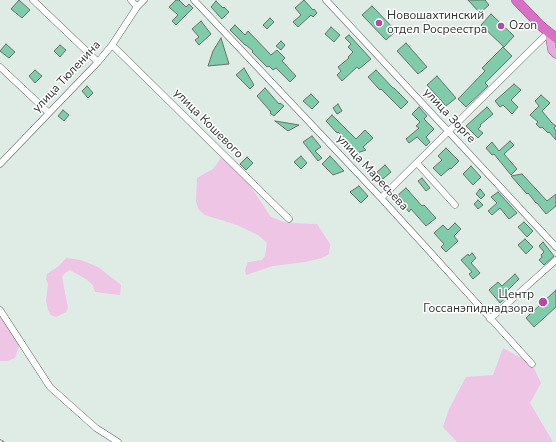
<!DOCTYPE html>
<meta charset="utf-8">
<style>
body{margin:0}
canvas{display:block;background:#dfebe5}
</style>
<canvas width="556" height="442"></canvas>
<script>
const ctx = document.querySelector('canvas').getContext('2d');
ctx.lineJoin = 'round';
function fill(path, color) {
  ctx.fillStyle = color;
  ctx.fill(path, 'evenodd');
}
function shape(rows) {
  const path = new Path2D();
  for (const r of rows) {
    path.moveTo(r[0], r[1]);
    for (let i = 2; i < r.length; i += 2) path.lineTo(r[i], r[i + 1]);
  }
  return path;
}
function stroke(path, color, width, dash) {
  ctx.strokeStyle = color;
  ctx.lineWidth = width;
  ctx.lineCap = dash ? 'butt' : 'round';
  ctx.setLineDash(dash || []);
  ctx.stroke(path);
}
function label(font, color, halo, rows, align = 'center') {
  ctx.font = font + ' "Nunito Sans",sans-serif';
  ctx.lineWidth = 3;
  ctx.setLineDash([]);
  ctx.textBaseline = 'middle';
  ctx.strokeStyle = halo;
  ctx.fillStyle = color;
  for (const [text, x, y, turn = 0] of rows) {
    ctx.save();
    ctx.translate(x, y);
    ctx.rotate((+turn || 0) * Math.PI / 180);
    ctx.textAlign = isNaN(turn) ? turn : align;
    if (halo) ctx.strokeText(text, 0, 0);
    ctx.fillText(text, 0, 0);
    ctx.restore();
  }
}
fill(shape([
 [221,158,229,164,248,183,259,199,271,217,287,223,317,224,330,244,329,254,322,258,305,262,273,266,246,275,245,270,248,262,262,260,265,256,267,243,258,235,237,225,205,215,199,210,196,202,197,178,213,169],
 [66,258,81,260,98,267,121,285,120,295,95,292,93,285,86,279,70,270,65,273,62,277,68,308,66,312,56,317,51,315,48,310,46,301,48,284,46,279,47,274,59,266],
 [0,318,6,322,20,343,15,358,7,361,0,361],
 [503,348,532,364,541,383,530,403,553,442,457,442,443,427,449,409,466,377,493,375]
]), '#eec5e4');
const building = shape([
 [19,0,30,10,22,18,11,9,19,0],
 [176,0,179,0,186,7,189,4,193,8,176,25,172,21,178,15,169,7,176,0],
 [304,0,313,10,314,9,317,13,313,17,311,15,298,27,293,22,301,15,295,8,304,0],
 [468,0,485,0,489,5,480,13,468,0],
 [216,1,223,8,224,7,229,12,222,19,211,7,216,1],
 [372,6,396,31,386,40,362,15,372,6],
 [491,14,514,36,504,47,481,25,491,14],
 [270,18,274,22,267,29,263,25,270,18],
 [201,21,211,34,199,45,195,40,199,37,192,29,201,21],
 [235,25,245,35,248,31,271,55,277,50,285,58,282,61,296,76,290,82,276,68,273,70,269,66,267,67,252,52,253,51,246,45,245,45,230,30,235,25],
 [331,27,340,35,334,42,325,34,331,27],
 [349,35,371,59,359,69,357,67,342,81,337,75,341,71,338,67,349,58,348,57,353,52,348,47,351,44,345,38,349,35],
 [221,38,229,64,208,66,213,51,221,38],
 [281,41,285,45,281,50,276,46,281,41],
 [406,43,427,67,418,74,397,51,406,43],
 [6,44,15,52,9,58,0,51,6,44],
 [60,45,66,50,60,57,54,51,60,45],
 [503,47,512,56,485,83,488,86,466,107,458,99,485,71,482,68,503,47],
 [244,68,254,85,250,89,236,75,244,68],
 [35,70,42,76,35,83,29,76,35,70],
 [376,70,393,88,394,88,408,102,401,109,381,89,380,90,368,77,376,70],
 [437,76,456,98,446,106,427,85,437,76],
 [514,84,521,90,511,100,518,107,512,114,503,105,500,107,495,101,514,84],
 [87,86,93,93,88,98,82,91,87,86],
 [265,88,279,104,280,103,284,106,274,116,270,113,271,112,257,96,265,88],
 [311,94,319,102,312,109,303,101,311,94],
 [541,95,550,103,542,111,552,123,556,126,554,128,556,131,556,140,549,132,548,133,542,127,540,128,536,124,538,122,530,115,539,106,535,101,541,95],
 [338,104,342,111,337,114,333,108,338,104],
 [419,107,427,116,424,119,434,129,426,137,430,142,426,146,417,137,409,143,406,139,419,128,416,126,420,122,412,114,419,107],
 [487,107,493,114,480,125,481,126,478,129,483,133,478,138,466,126,487,107],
 [63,110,69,115,64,121,58,116,63,110],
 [332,115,356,139,365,130,373,138,363,147,366,150,357,153,347,143,348,142,338,132,337,133,326,121,332,115],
 [275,121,299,125,288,131,275,121],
 [312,136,321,147,315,151,322,158,318,161,303,142,312,136],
 [510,141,514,145,504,154,517,169,511,175,494,154,492,155,486,148,492,142,499,151,510,141],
 [446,148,459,161,451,169,450,168,441,176,433,168,442,160,438,156,446,148],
 [301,156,307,163,301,169,294,162,301,156],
 [330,156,344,171,333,175,322,164,330,156],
 [247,157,253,163,246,170,240,164,247,157],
 [385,165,391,172,383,179,377,172,385,165],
 [471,166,481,177,473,185,463,174,471,166],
 [522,174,547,201,556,194,556,206,546,214,537,203,536,203,528,193,527,194,511,176,522,174],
 [422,178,430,188,426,191,418,181,422,178],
 [359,186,368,196,361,203,350,192,359,186],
 [406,188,422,206,424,205,436,218,426,226,411,209,409,212,405,207,407,205,398,195,406,188],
 [480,189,485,195,481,199,476,194,480,189],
 [498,192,517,213,509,219,500,208,492,215,488,211,497,203,491,197,498,192],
 [478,200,483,205,478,209,474,204,478,200],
 [524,222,533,231,527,237,518,227,524,222],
 [455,223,461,229,454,236,458,241,446,252,441,247,444,244,434,233,443,225,448,230,455,223],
 [525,239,533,247,526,254,518,245,525,239],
 [543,242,554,256,544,265,539,260,542,257,541,255,544,252,539,246,543,242],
 [472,253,476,258,471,263,480,273,473,279,469,274,472,272,461,260,468,254,469,256,472,253],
 [515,274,519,279,507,291,510,294,500,303,489,290,498,282,502,286,515,274],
 [556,290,556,307,534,327,526,318,556,290]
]);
fill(building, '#80cbab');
stroke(building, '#67716c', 1);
const minor = shape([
 [33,0,98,62],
 [131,0,137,7],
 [194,0,381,198,532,364],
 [326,0,556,247],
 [112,45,289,219],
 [0,67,49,113],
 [417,163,455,205],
 [0,164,98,62,112,45,137,7,144,0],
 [381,198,549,32],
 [0,310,50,387,96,428,118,442],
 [490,319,556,260]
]);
const major = shape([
 [549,32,552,50,556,54]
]);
const highway = shape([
 [516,0,541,26,556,38]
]);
stroke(minor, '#5d6863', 7);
stroke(major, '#9c5a92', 9);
stroke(highway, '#9c5a92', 10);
stroke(minor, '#fff', 6);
stroke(major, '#e8a9dd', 8);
stroke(highway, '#d870c6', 9);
const rail = shape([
 [0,441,2,442]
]);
stroke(rail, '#5a605d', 3.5);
stroke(rail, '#fff', 2, [6]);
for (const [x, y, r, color] of [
 [379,23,4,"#b748a6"],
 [501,26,4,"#b748a6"],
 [543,302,5,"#b748a6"]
]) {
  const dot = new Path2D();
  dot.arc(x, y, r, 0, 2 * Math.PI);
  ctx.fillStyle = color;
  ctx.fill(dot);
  stroke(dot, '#fff', 1.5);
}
label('12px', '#2e3230', '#fff', [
 ["Новошахтинский",387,16],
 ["отдел Росреестра",387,30],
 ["Ozon",509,26],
 ["Центр",534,295,"right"],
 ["Госсанэпиднадзора",534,309,"right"]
], 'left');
label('12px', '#2e3230', '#fff', [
 ["улица Тюленина",67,77,-47],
 ["улица Зорге",449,116,47],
 ["улица Кошевого",208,124,45],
 ["улица Маресьева",372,173,47]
]);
</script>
